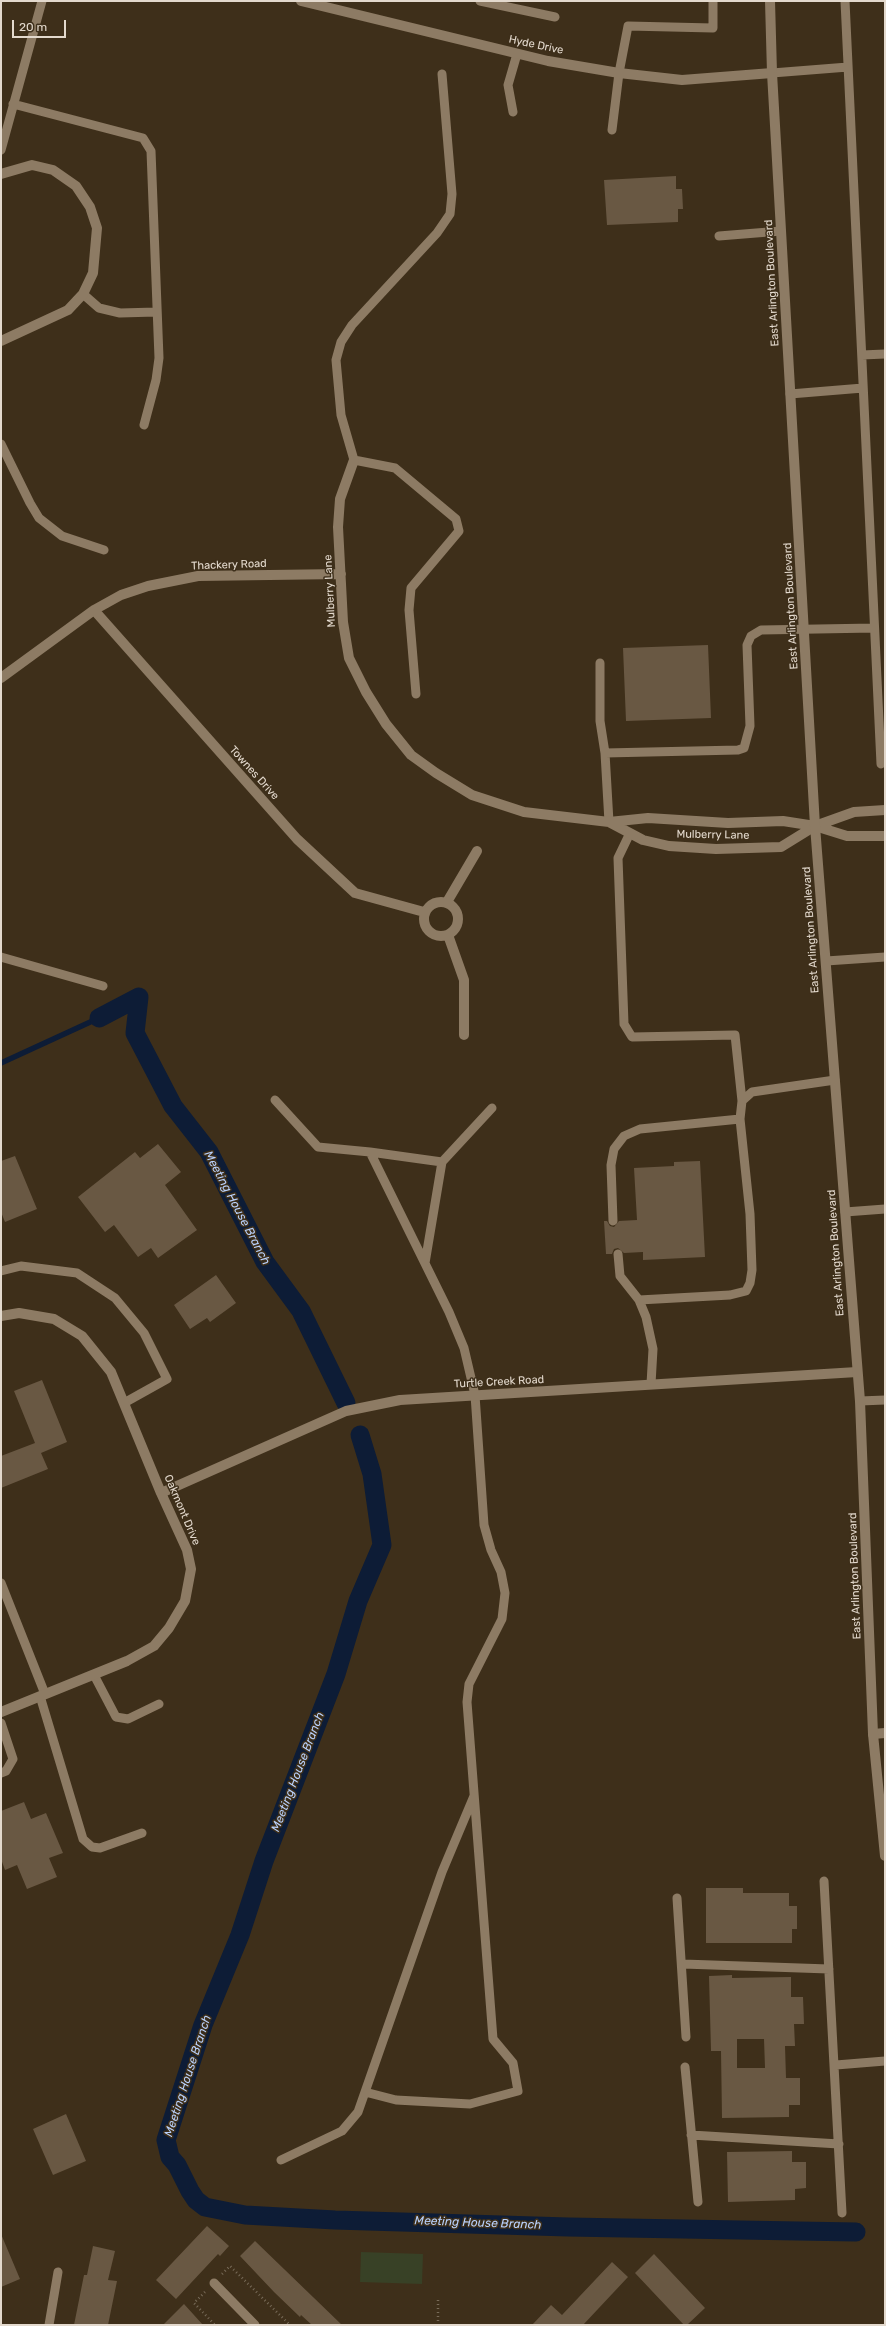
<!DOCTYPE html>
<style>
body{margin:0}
#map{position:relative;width:886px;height:2326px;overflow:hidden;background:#3e2f1a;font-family:Rubik,sans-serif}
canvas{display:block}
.frame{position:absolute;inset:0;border:2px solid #e3d9cd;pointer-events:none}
.scale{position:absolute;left:12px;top:20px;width:54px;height:18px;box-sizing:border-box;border:2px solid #e3d9cd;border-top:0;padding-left:5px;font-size:12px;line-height:14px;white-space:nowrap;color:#e3d9cd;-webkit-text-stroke:3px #3e2f1a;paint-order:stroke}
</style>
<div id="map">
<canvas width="886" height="2326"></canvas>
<div class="frame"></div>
<div class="scale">20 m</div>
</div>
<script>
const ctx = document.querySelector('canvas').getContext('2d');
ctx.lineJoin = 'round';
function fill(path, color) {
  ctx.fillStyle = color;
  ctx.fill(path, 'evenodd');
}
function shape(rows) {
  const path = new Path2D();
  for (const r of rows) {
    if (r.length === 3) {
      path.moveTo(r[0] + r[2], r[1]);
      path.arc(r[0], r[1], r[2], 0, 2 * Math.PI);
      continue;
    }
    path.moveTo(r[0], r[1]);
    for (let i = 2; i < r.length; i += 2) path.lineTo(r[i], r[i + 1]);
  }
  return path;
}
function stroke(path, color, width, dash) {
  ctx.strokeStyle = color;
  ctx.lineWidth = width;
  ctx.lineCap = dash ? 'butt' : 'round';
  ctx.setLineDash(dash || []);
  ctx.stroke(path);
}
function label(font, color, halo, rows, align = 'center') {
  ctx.font = font + ' Rubik,sans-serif';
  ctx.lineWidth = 3;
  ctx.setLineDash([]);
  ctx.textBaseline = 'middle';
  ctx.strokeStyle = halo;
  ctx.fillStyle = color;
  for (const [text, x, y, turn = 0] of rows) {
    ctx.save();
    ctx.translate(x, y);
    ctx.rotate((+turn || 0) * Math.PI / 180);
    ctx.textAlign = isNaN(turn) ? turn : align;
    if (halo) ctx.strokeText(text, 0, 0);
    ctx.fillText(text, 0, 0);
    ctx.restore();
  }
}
fill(shape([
 [361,2252,423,2254,422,2284,360,2282]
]), '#384126');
stroke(shape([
 [1,1063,99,1018]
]), '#0d1c36', 5.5);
stroke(shape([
 [99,1018,139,997,135,1033,173,1106,209,1152,265,1262,301,1311,346,1403],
 [360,1435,372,1474,382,1545,358,1601,336,1674,264,1861,240,1935,203,2025,166,2140,170,2157,177,2165,190,2191,196,2200,205,2207,245,2215,335,2220,568,2227,856,2232]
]), '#0d1c36', 19);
fill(shape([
 [676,176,676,189,682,189,683,209,678,209,678,222,607,225,604,180],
 [708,645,711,718,626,721,623,648],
 [158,1144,181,1172,165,1185,197,1230,158,1258,151,1248,138,1257,114,1225,105,1232,78,1197,135,1152,140,1158],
 [15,1156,37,1209,5,1222,1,1212,1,1161],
 [700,1161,705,1257,643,1260,643,1252,624,1253,618,1248,614,1249,612,1254,606,1254,604,1221,607,1221,610,1226,614,1227,619,1221,637,1220,634,1168,674,1166,674,1162],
 [216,1275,236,1303,210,1322,207,1318,190,1329,174,1305],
 [42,1380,67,1442,41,1453,48,1469,1,1488,1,1456,35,1443,14,1391],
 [24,1802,31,1819,46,1813,63,1853,49,1858,57,1877,27,1889,17,1865,5,1870,1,1859,1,1811],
 [706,1888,743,1888,743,1893,789,1893,789,1906,797,1906,797,1929,792,1929,792,1943,706,1943],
 [732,1975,732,1978,791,1977,791,1997,803,1997,804,2024,794,2024,795,2046,785,2046,786,2078,800,2078,800,2105,789,2105,789,2117,722,2118,721,2051,711,2051,709,1976],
 [737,2039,764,2039,765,2068,737,2068],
 [66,2114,86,2161,53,2175,33,2129],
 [792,2151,792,2162,806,2162,806,2188,795,2189,795,2200,728,2202,727,2152],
 [207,2226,229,2246,220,2256,218,2254,176,2299,156,2280],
 [1,2234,20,2279,1,2287],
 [255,2241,342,2325,312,2325,301,2315,300,2317,274,2292,240,2256],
 [93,2246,115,2251,108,2280,117,2281,108,2325,74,2325,84,2275,87,2275],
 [654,2254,705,2308,687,2325,684,2325,635,2273],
 [612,2262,628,2277,583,2325,532,2325,551,2305,562,2315],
 [184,2304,203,2325,163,2325]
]), '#695843');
stroke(shape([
 [222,2274,230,2266,290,2325],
 [205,2292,194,2303,215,2325],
 [438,2325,438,2298]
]), '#786b59', 2.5, [1, 3]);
stroke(shape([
 [480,1,555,17],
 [845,1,881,764],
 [772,73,848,67],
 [13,104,143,138,151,151,159,358,156,380,144,425],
 [513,112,508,85,517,54],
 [612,130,619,73,628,26,713,28,713,1],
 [1,150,42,1],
 [719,236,781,231],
 [83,294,99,308,120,313,156,312],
 [862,355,885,354],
 [790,394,863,388],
 [1,444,30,503,39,518,62,536,104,550],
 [600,663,600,721,605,753],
 [416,694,409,610,411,588,459,531,456,519,395,468,354,460,341,415,336,360,341,342,352,325,437,233,450,214,452,194,442,74],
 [609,822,605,753,738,750,744,748,750,726,747,645,751,636,761,630,874,628],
 [630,833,618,858,624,1024,632,1037,735,1035,742,1101],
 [1,957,103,986],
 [826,961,885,957],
 [275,1100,318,1147,370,1152],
 [442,1162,492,1108],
 [845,1212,885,1209],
 [613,1221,611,1165,614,1149,624,1136,640,1129,740,1119],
 [618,1254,620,1276,639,1300],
 [1,1271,21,1266,77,1273,115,1298,144,1333,167,1379,124,1403],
 [651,1384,653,1349,646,1317,639,1300,730,1295,746,1291,750,1283,752,1270,750,1214,740,1119,742,1101,752,1092,835,1080],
 [860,1401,885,1400],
 [1,1583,45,1694],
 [94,1675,116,1717,128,1719,159,1704],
 [40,1696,83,1839,92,1847,100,1848,142,1833],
 [1,1723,13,1759,6,1771,1,1773],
 [824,1881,842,2213],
 [677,1898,686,2037],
 [683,1964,829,1969],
 [836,2065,885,2061],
 [685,2067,698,2202],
 [365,2092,396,2100,470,2104,518,2091,513,2063,493,2039,467,1702,469,1684,502,1619,505,1593,501,1572,491,1550,484,1525,475,1395,464,1348,449,1312,370,1152,442,1162,425,1263],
 [691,2135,839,2144],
 [281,2160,342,2131,358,2112,442,1872,474,1796],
 [214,2283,255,2325],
 [49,2325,58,2272]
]), '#8d7b64', 9);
stroke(shape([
 [301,1,548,61,619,73,682,80,772,73],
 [1,174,32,165,53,170,76,186,90,207,97,228,93,273,83,294,68,310,1,341],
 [354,460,340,499,338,527,343,622,349,658,366,692,386,724,411,755,436,773,472,795,524,812,609,822,648,818,728,823,783,821,815,826,847,836,885,836],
 [94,610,297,839,355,893,424,912],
 [1,678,94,610,121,595,148,586,198,576,341,574],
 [609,822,643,840,669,846,716,849,781,847,815,826,854,812,885,810],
 [441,919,17],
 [447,902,477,851],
 [448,935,464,980,464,1035],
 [1,1316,19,1313,54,1319,82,1336,111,1372,161,1493,187,1550,191,1569,185,1601,169,1628,154,1646,127,1661,1,1712],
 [161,1493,346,1411,400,1400,857,1372],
 [873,1734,885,1733]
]), '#8d7b64', 10);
stroke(shape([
 [770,1,772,73,815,826,860,1401,873,1734,885,1856]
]), '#8d7b64', 10);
label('11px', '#e3d9cd', '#3e2f1a', [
 ["Hyde Drive",536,45,12],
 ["East Arlington Boulevard",772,283,-93],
 ["Thackery Road",229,565,-2],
 ["Mulberry Lane",330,591,-93],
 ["East Arlington Boulevard",791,606,-93],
 ["Townes Drive",254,773,48],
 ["Mulberry Lane",713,835,1],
 ["East Arlington Boulevard",811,930,-94],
 ["East Arlington Boulevard",836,1253,-94],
 ["Turtle Creek Road",499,1382,-3],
 ["Oakmont Drive",182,1510,67],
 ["East Arlington Boulevard",855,1576,-92]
]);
label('italic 12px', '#b9d2fe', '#3e2f1a', [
 ["Meeting House Branch",237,1208,62],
 ["Meeting House Branch",298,1772,-69],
 ["Meeting House Branch",188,2076,-72],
 ["Meeting House Branch",478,2223,2]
]);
</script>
